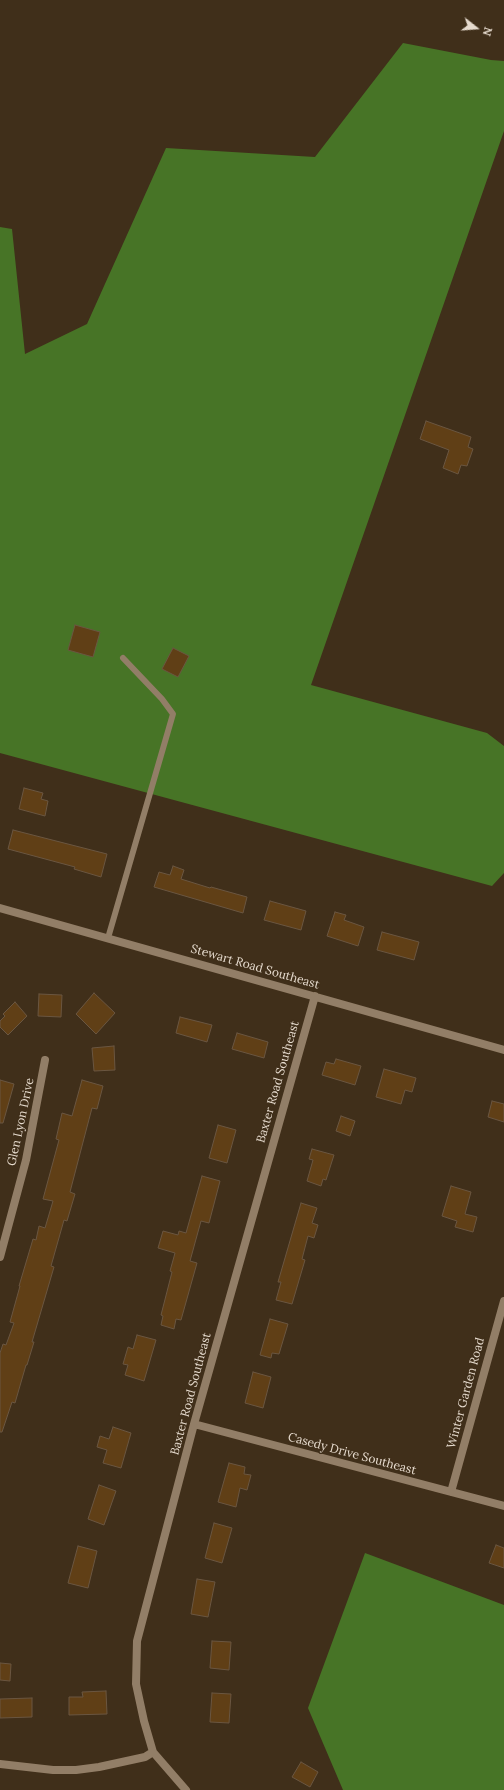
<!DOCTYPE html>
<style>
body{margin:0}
#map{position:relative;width:504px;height:1790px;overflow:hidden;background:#402f1a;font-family:Lora,serif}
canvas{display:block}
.north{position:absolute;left:456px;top:8px;width:40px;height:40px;-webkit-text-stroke:3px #402f1a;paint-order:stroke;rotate:107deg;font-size:11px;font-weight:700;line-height:16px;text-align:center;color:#e6dbce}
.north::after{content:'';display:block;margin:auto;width:14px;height:18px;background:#e6dbce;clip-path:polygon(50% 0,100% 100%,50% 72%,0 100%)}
</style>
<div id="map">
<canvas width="504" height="1790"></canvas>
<div class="north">N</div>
</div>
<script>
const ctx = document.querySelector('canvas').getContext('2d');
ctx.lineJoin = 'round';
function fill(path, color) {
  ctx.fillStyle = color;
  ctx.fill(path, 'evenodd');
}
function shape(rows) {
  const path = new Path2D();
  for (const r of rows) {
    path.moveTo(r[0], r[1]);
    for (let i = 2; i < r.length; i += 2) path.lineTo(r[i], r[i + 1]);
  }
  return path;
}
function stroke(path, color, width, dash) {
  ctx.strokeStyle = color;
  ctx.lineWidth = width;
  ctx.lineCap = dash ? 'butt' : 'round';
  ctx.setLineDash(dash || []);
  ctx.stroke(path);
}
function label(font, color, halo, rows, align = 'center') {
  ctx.font = font + ' Lora,serif';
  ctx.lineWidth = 3;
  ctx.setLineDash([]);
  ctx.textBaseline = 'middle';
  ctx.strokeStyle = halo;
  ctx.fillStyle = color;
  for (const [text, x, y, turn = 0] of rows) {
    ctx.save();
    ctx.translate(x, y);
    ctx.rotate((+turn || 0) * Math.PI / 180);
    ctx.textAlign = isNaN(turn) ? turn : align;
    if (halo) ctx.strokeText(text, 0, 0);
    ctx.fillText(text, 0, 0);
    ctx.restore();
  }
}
fill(shape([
 [403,43,491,60,504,61,504,131,311,685,487,733,504,746,504,873,492,886,0,753,0,227,12,229,25,354,87,324,166,148,315,157],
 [365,1553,504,1605,504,1790,343,1790,308,1708]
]), '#477426');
const building = shape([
 [426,421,471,437,468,447,473,449,467,466,461,465,458,474,443,468,449,450,420,439,426,421],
 [75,625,100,632,93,657,68,650,75,625],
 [173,648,189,656,178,677,162,669,173,648],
 [24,788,43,793,41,799,48,801,45,816,19,809,24,788],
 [13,830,107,854,101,877,74,869,75,867,8,849,13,830],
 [173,866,184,870,181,879,210,888,211,887,247,897,243,913,154,887,159,872,170,875,173,866],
 [270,901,306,911,301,930,264,920,270,901],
 [335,912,346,915,344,920,364,927,358,946,327,936,335,912],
 [382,932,419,942,414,960,377,950,382,932],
 [94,993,115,1013,96,1034,76,1014,94,993],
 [39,994,62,995,61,1017,38,1016,39,994],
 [15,1002,27,1016,8,1035,0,1027,0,1021,5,1016,3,1014,15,1002],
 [180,1017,212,1025,207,1042,176,1033,180,1017],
 [237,1033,268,1042,264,1058,232,1049,237,1033],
 [114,1046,115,1070,94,1071,92,1048,114,1046],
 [336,1059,361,1066,355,1085,322,1075,326,1062,334,1064,336,1059],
 [384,1069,416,1078,412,1092,405,1090,401,1104,376,1097,384,1069],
 [0,1080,14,1084,3,1123,0,1123,0,1080],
 [82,1080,103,1086,97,1109,92,1108,82,1146,70,1192,75,1194,67,1221,64,1220,51,1266,54,1267,32,1342,34,1342,27,1365,26,1365,15,1403,12,1402,2,1432,0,1432,0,1353,3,1344,6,1345,14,1323,10,1322,20,1286,19,1286,33,1239,36,1240,39,1226,45,1228,53,1201,43,1199,59,1140,56,1139,62,1113,72,1116,82,1080],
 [492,1101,504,1104,504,1122,488,1117,492,1101],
 [341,1116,355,1121,350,1136,336,1131,341,1116],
 [218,1125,236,1130,227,1163,209,1158,218,1125],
 [312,1149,334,1155,326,1180,323,1179,321,1186,307,1181,313,1160,309,1159,312,1149],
 [202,1176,220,1181,209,1223,201,1221,190,1261,197,1263,181,1320,176,1319,174,1329,161,1325,163,1316,161,1315,172,1272,170,1271,175,1253,158,1248,163,1231,178,1235,179,1231,186,1233,202,1176],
 [451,1186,471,1192,465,1214,477,1217,473,1232,455,1227,457,1221,442,1216,451,1186],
 [301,1203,317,1208,312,1223,318,1225,314,1238,308,1236,302,1259,305,1260,292,1304,276,1300,281,1282,278,1282,301,1203],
 [270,1319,288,1324,279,1354,272,1353,271,1358,260,1355,270,1319],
 [137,1335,156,1340,144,1381,125,1375,128,1365,123,1364,128,1347,133,1349,137,1335],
 [253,1372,271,1377,263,1408,245,1403,253,1372],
 [113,1427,131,1433,121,1468,103,1463,107,1450,97,1447,100,1436,109,1439,113,1427],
 [229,1463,245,1467,244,1474,251,1475,247,1490,240,1488,236,1507,218,1502,229,1463],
 [99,1485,116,1491,104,1525,88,1519,99,1485],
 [214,1523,232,1528,222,1563,205,1558,214,1523],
 [496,1545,504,1548,504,1568,489,1563,496,1545],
 [78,1546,97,1551,88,1588,68,1583,78,1546],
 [197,1579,215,1582,208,1617,191,1614,197,1579],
 [212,1641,231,1642,229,1670,210,1668,212,1641],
 [0,1663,11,1664,10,1681,0,1680,0,1663],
 [106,1691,107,1714,69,1715,69,1697,83,1697,82,1692,106,1691],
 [212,1693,231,1694,229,1723,210,1722,212,1693],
 [32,1698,32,1717,0,1718,0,1699,32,1698],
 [301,1762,318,1772,310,1787,292,1777,301,1762]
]);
fill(building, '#603f16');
stroke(building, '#6a5641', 1);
stroke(shape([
 [108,938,173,714,162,699,123,658]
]), '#927e67', 6);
stroke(shape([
 [0,908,504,1050],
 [0,1257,26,1160,45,1060],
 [194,1424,504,1506],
 [451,1492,504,1301],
 [0,1764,53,1770,76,1770,99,1767,145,1757,153,1752],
 [186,1790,153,1752,144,1721,136,1684,137,1641,194,1424,315,996]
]), '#927e67', 8);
label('12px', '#e6dbce', '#402f1a', [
 ["Stewart Road Southeast",255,967,16],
 ["Baxter Road Southeast",278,1082,-74],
 ["Glen Lyon Drive",21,1122,-78],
 ["Winter Garden Road",466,1393,-75],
 ["Baxter Road Southeast",191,1394,-75],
 ["Casedy Drive Southeast",352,1454,15]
]);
</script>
